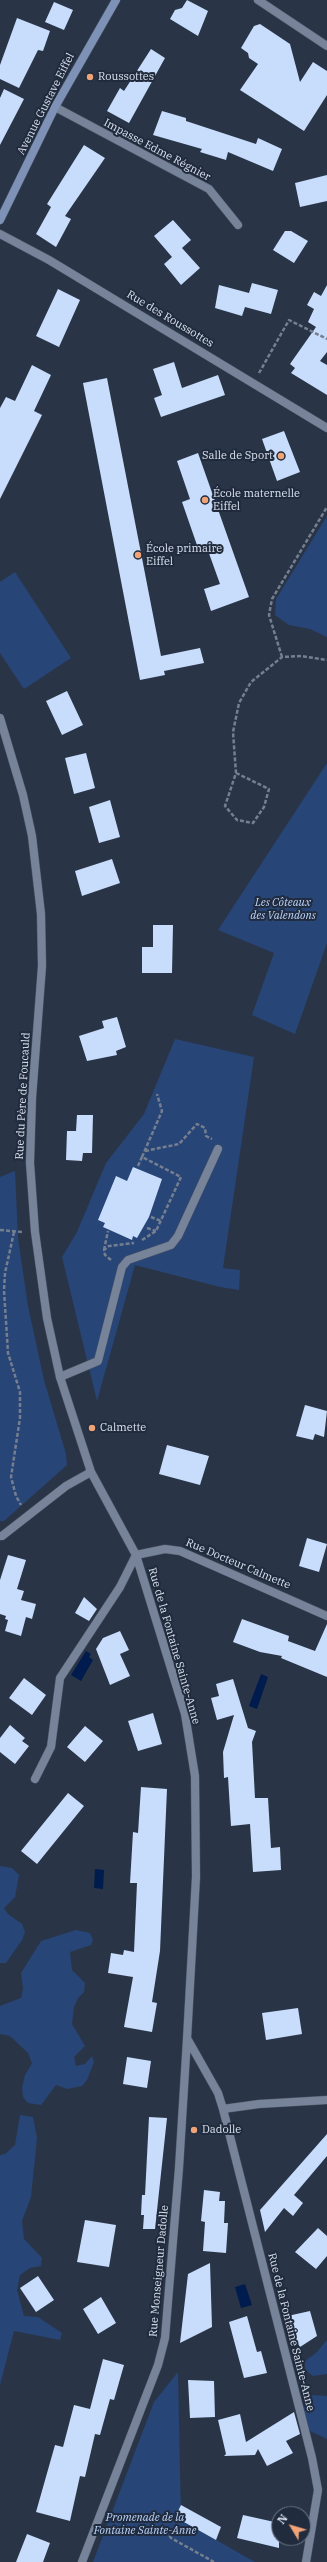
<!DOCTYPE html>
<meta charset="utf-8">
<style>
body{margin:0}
#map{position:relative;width:327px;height:2562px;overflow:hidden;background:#293547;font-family:"IBM Plex Serif",serif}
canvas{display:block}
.north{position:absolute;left:271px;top:2506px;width:40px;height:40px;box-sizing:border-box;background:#202b3d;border:1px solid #6a7484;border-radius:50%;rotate:308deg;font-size:11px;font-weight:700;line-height:16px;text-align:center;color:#dae1ee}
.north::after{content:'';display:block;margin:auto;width:14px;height:18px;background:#efa377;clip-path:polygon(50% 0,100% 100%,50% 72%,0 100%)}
</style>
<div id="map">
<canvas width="327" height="2562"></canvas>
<div class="north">N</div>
</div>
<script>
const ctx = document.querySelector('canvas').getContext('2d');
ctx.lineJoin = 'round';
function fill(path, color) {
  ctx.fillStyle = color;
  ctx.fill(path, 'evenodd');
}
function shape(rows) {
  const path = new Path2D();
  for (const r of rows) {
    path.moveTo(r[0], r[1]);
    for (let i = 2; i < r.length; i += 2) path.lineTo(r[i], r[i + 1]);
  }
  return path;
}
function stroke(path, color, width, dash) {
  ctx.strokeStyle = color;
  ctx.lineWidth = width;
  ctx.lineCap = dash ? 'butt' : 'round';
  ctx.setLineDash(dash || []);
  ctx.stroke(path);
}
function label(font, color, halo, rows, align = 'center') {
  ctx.font = font + ' "IBM Plex Serif",serif';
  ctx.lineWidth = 4;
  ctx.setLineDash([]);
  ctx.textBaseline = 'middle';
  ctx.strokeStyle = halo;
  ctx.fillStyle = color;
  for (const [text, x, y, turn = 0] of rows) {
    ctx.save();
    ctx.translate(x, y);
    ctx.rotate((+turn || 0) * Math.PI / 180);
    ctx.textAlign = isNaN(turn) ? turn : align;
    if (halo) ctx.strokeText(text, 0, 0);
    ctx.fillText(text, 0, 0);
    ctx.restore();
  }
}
fill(shape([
 [327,516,327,637,310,629,289,625,275,615,276,599],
 [15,572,71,658,24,689,0,653,0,582],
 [327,763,327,943,295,1034,252,1015,274,953,218,930],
 [175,1039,254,1057,223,1268,240,1270,239,1290,220,1287,135,1265,97,1401,62,1257,77,1232,106,1163,144,1114],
 [15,1171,18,1238,28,1306,44,1380,66,1454,67,1465,4,1521,0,1521,0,1177],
 [0,1866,12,1868,19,1875,15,1897,4,1908,8,1914,22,1924,25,1932,22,1940,6,1963,0,1963],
 [76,1930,90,1933,93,1940,91,1945,70,1952,72,1970,85,1983,84,1992,78,1998,74,2007,72,2024,85,2046,74,2057,76,2066,85,2064,92,2056,94,2062,87,2080,82,2086,67,2089,56,2085,41,2105,28,2103,23,2097,22,2088,25,2075,32,2063,28,2053,10,2036,0,2034,0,2006,21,1998,23,1989,21,1973,41,1941],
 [20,2115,33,2117,37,2138,31,2197,22,2221,24,2239,42,2258,41,2266,30,2268,20,2275,17,2290,24,2316,38,2317,62,2333,60,2340,14,2331,0,2385,0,2155,5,2154,15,2145],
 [327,2340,327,2374,313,2376,305,2370,305,2361,316,2353],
 [178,2372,181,2520,255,2562,93,2562,154,2402],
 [313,2395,327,2396,327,2439,310,2431,303,2422,302,2412,305,2402]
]), '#284577');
fill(shape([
 [86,1651,91,1654,89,1657,93,1660,81,1681,71,1675],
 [261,1674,268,1677,257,1709,249,1706],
 [95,1869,104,1870,103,1889,94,1888],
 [245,2284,252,2305,241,2308,235,2287]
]), '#001b4d');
fill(shape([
 [187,0,208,11,198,36,170,19,175,10,182,8],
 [54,2,73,10,64,30,45,22],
 [17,18,50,31,43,51,38,50,19,88,0,79,0,65],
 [260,24,290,44,300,82,313,62,327,71,327,95,304,131,240,90,258,64,249,58,248,53,241,48,254,26],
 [151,49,165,58,129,123,107,111,120,88,124,91],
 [4,89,24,99,0,145,0,98],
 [162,111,186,118,186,121,256,144,258,138,282,149,273,171,228,152,226,160,200,152,202,149,153,135],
 [84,145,105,158,65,216,71,219,56,247,36,234,51,207,47,204],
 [327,175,327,201,300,207,295,183],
 [173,220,191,240,182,248,200,268,181,285,164,264,172,257,154,236],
 [285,231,291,231,308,241,294,263,273,250],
 [252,283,278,290,271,314,245,307,242,316,215,308,219,285,249,293],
 [327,285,327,352,320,361,327,365,327,395,291,373,295,368,290,364,316,327,308,322,314,309,307,305,314,292,321,296],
 [58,289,80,300,59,347,36,336],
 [174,362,182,388,218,375,225,395,161,417,154,398,162,395,153,369],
 [32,365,51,375,34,411,42,415,0,499,0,408,6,397,15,401],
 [107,378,161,656,200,648,204,663,164,671,165,675,140,680,83,383],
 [284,431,300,472,277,481,262,439],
 [198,453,249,597,211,611,204,589,220,584,206,545,198,548,182,502,190,499,177,461],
 [67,691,83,725,62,735,46,701],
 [86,753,95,788,74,794,65,758],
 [110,800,120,837,99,843,89,807],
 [112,859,120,883,82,896,75,871],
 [153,925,173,925,172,973,142,973,142,947,153,947],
 [117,1017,126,1047,116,1051,117,1055,87,1061,79,1036,104,1028,102,1021],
 [77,1115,93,1115,92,1153,83,1153,82,1161,66,1160,67,1131,76,1131],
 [133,1167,162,1179,149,1217,137,1238,133,1236,132,1240,103,1227,105,1223,98,1220,116,1176,127,1181],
 [305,1405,327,1411,324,1437,315,1434,313,1440,296,1436],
 [167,1445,209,1456,200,1485,159,1474],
 [307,1538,327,1544,319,1572,299,1566],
 [8,1555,26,1560,17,1589,24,1591,21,1600,36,1604,32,1619,26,1617,21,1636,5,1631,8,1620,5,1619,6,1616,0,1614,0,1580],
 [84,1597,97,1609,89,1621,75,1613],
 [242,1619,289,1636,288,1641,315,1651,327,1624,327,1677,281,1658,282,1656,260,1652,233,1642],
 [120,1631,129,1650,120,1654,130,1676,110,1685,96,1649,103,1638],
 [24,1678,46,1695,32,1715,9,1698],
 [233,1679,248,1728,256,1731,252,1742,255,1798,268,1798,271,1848,280,1847,281,1870,253,1872,250,1824,231,1826,228,1777,224,1778,223,1752,234,1715,217,1720,211,1698,219,1696,216,1684],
 [153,1713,162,1744,138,1751,128,1721],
 [10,1725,25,1738,22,1741,29,1746,15,1764,0,1752,0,1738],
 [85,1726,103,1741,85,1762,67,1747],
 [141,1787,167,1789,160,1951,152,2002,157,2003,152,2032,124,2027,133,1977,108,1973,111,1953,123,1955,124,1950,134,1952,137,1883,130,1883,133,1832,138,1833],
 [68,1793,84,1806,37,1864,21,1851],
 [298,2008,302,2034,266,2040,262,2013],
 [127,2057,151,2061,147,2088,123,2084],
 [149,2117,167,2118,155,2229,143,2229,144,2215,141,2215,142,2195,145,2195],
 [327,2134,327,2156,294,2195,303,2203,293,2216,284,2208,265,2232,260,2210],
 [204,2190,220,2192,219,2201,225,2201,224,2223,228,2223,226,2253,203,2251,205,2222,201,2221],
 [85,2220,116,2225,109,2267,77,2262],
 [318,2228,327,2236,327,2256,316,2269,295,2252],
 [210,2263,212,2327,180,2343,188,2274],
 [38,2276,54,2300,36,2312,20,2288],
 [101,2297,116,2323,98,2334,83,2309],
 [310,2311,317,2336,300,2347,293,2335,288,2338,283,2317],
 [247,2316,257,2352,261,2351,267,2373,244,2378,229,2322],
 [103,2359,124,2365,114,2400,110,2399,100,2435,95,2434,85,2477,80,2476,70,2521,36,2512,55,2445,63,2447,74,2405,90,2409],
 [188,2380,214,2381,215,2417,190,2418],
 [294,2412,300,2434,286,2441,293,2453,267,2466,258,2449,255,2455,224,2456,226,2454,218,2420,240,2414,246,2442],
 [181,2505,221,2527,216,2540,175,2517],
 [243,2515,279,2523,279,2548,237,2538],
 [27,2534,50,2543,43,2562,16,2562]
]), '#c8dcfc');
const lane = shape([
 [60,1377,98,1361,122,1267,128,1260,171,1245,178,1236,218,1149]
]);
const street = shape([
 [258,0,327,46],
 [55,107,209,189,238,225],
 [0,234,49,260,327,428],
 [0,718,23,795,32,836,41,914,42,966,32,1098,30,1163,35,1232,47,1318,60,1377,91,1472,136,1555,185,1714,195,1776,196,1877,187,2039,179,2168,165,2338,158,2365,82,2562],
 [0,1536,2,1536,66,1486,91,1472],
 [136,1555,165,1549,180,1551,327,1616],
 [35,1779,51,1747,60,1678,120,1587,136,1555],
 [188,2040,218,2093,223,2109,312,2458,318,2490,306,2562],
 [223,2109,259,2104,327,2100]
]);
const secondary = shape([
 [0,220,55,107,116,0]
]);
stroke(lane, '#4a5363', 9);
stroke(street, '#4a5363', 9);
stroke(secondary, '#4a5363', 9);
stroke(shape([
 [259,373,289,320,327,339],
 [282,657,269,615,272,599,327,507],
 [236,773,269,789,264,807,253,823,237,820,225,806,236,773,233,732,239,703,251,682,282,657,301,656,327,660],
 [145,1151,179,1144,197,1124,205,1128,206,1136,212,1139],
 [138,1166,142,1157],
 [151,1217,161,1221],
 [147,1228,156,1231],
 [0,1230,22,1232],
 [14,1232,5,1273,4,1290,8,1353,20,1392,20,1418,11,1477,16,1496,21,1505],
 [142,1240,156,1231,181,1177,142,1157,162,1111,157,1094],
 [104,1250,108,1231],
 [111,1260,105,1255,104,1250,109,1246,134,1243],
 [166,2531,171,2538,214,2562]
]), '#757f8f', 2.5, [4, 2]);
stroke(lane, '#768399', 8);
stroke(street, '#768399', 8);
stroke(secondary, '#7d92b6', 8);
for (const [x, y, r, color] of [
 [90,77,4,"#efa377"],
 [281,456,4,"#efa377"],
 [205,500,4,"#efa377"],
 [138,555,4,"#efa377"],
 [92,1428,4,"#efa377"],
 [194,2130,4,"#efa377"]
]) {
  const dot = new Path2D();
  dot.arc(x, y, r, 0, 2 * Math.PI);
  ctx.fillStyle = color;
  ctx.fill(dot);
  stroke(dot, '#202b3d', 1.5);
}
label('11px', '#dae1ee', '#202b3d', [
 ["Roussottes",98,77],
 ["Salle de Sport",273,456,"right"],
 ["École maternelle",213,494],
 ["Eiffel",213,507],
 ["École primaire",146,549],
 ["Eiffel",146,562],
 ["Calmette",100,1428],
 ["Dadolle",202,2130]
], 'left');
label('11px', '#dae1ee', '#202b3d', [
 ["Avenue Gustave Eiffel",46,104,-63],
 ["Impasse Edme Régnier",157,150,28],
 ["Rue des Roussottes",170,319,31],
 ["Rue du Père de Foucauld",23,1096,-87],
 ["Rue Docteur Calmette",238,1564,23],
 ["Rue de la Fontaine Sainte-Anne",174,1646,74],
 ["Rue Monseigneur Dadolle",159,2271,-85],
 ["Rue de la Fontaine Sainte-Anne",291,2332,76]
]);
label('italic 11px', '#bdd5fd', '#202b3d', [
 ["Les Côteaux",283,903],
 ["des Valendons",283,916],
 ["Promenade de la",145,2518],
 ["Fontaine Sainte-Anne",145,2531]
]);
</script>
